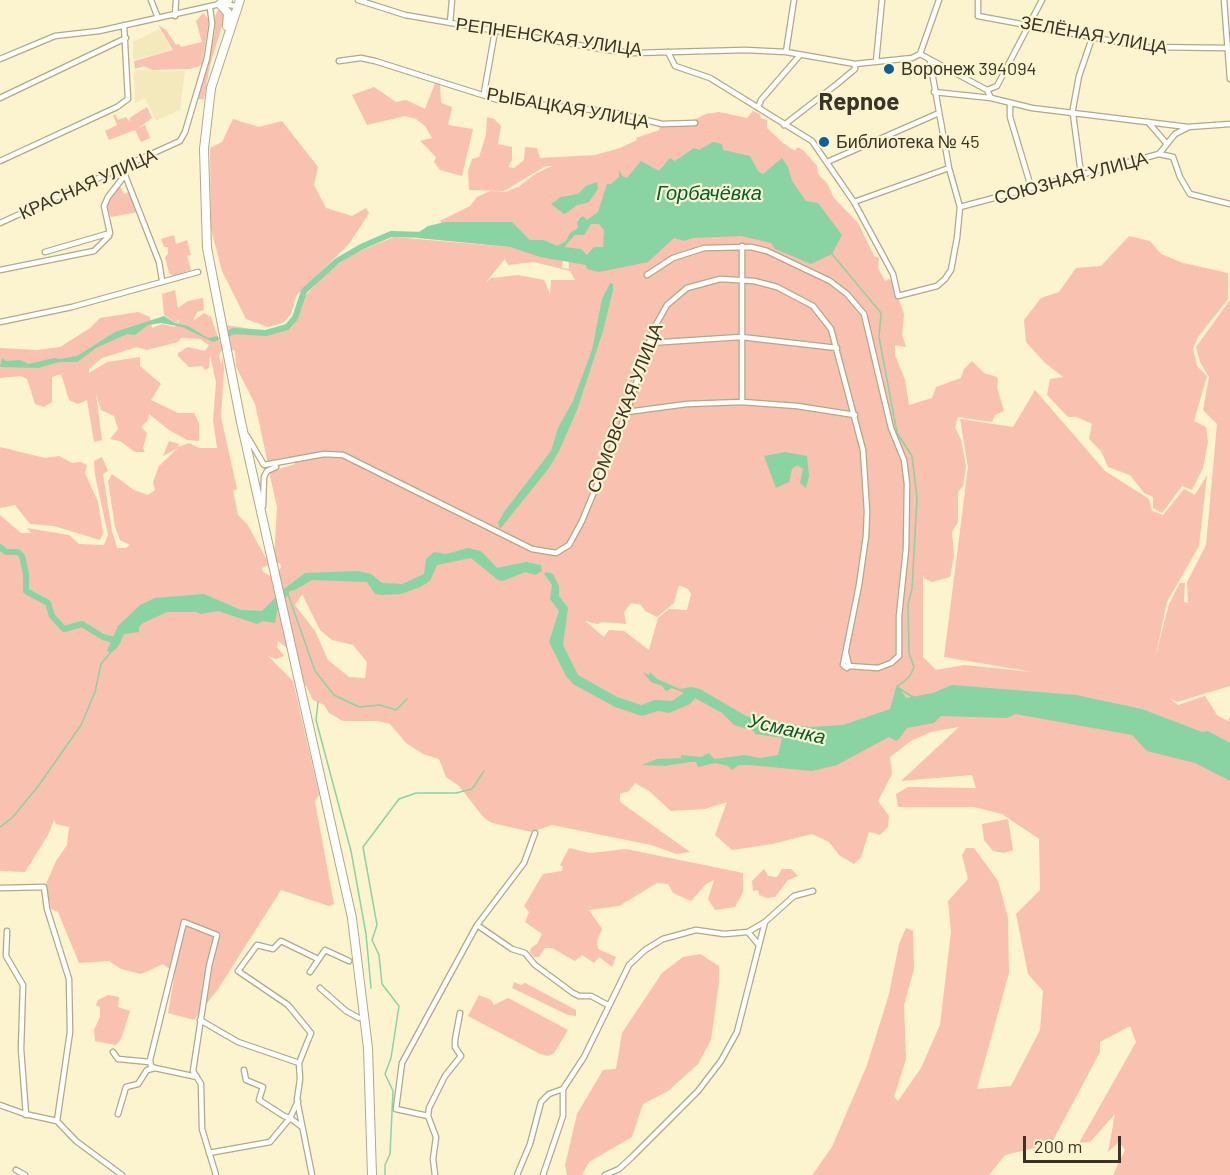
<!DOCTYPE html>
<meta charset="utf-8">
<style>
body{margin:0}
#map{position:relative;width:1230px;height:1175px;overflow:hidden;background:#fcf4cf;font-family:Barlow,sans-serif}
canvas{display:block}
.scale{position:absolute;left:1023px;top:1136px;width:98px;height:27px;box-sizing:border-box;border:3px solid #383426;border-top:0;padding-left:8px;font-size:18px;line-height:21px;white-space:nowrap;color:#383426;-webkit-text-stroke:4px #fcf4cf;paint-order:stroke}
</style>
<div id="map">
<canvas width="1230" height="1175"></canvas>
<div class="scale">200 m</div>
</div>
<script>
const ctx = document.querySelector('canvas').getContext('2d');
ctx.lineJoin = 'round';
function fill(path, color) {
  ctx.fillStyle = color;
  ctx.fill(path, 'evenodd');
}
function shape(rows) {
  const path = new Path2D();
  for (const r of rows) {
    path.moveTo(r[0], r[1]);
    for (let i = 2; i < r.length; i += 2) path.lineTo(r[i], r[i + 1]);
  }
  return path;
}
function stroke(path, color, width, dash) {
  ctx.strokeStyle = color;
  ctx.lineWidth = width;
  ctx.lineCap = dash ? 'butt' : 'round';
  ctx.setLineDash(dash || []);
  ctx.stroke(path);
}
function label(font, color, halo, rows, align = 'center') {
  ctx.font = font + ' Barlow,sans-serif';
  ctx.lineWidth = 4.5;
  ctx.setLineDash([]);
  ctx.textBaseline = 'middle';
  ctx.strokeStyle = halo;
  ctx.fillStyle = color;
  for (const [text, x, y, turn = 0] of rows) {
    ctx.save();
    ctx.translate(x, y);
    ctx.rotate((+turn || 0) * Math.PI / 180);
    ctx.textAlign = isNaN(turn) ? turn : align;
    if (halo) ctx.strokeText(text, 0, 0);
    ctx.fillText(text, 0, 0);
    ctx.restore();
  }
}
fill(shape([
 [159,29,173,50,133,60,133,42],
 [134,70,185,71,180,110,156,121,145,98,135,103]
]), '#f3e9bd');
fill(shape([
 [219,8,225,16,210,65,204,99,198,99,210,56,215,31,215,16],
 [203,13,209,20,202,65,190,69,152,70,144,66,135,69,134,61,173,50,158,25,166,30,176,45,179,44,181,47,202,42,196,21],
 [435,83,440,85,441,103,452,107,448,125,473,129,462,176,440,170,434,162,436,157,420,141,432,138,425,126,416,119,405,116,367,125,352,95,374,87,396,102,406,100,425,109],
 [147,107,152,118,137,129,145,125,150,138,141,142,135,130,109,140,105,131,117,125,113,115,115,114,118,120,126,117,129,121,131,117],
 [753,111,760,114,761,118,767,120,767,128,783,143,795,151,798,147,804,151,817,166,818,174,827,183,834,198,858,223,874,256,879,258,878,268,885,281,889,279,892,281,904,314,902,335,906,347,895,345,895,355,905,380,909,405,932,398,936,387,961,378,964,369,972,361,984,373,997,377,998,381,997,388,1004,411,995,415,992,422,958,417,955,427,961,440,966,466,963,486,958,492,958,522,952,532,954,556,950,577,932,582,924,578,923,574,923,657,936,670,964,665,1033,672,944,657,968,467,960,419,1013,427,1035,390,1105,471,1149,499,1152,511,1163,515,1184,489,1195,495,1207,475,1199,546,1167,602,1155,658,1169,604,1180,583,1185,583,1184,602,1188,603,1187,582,1206,545,1217,424,1203,410,1209,377,1200,362,1196,347,1230,300,1230,686,1177,702,1168,697,1178,705,1205,696,1217,715,1228,721,1230,716,1230,1175,1113,1175,1125,1150,1119,1142,1108,1152,1115,1114,1090,1142,1079,1143,1136,1042,1130,1026,1100,1042,1100,1052,1051,1144,1005,1155,989,1175,812,1175,832,1147,867,1065,889,994,899,944,906,928,913,931,914,969,904,1005,906,1059,894,1097,898,1101,921,1068,940,1025,951,932,948,901,968,879,962,855,966,848,974,848,998,881,1008,918,1009,973,977,1089,1011,1086,1040,1030,1043,991,1028,974,1016,914,1040,890,1039,839,1002,814,974,807,898,807,896,794,908,787,976,788,972,775,901,781,959,727,931,732,911,741,890,757,892,774,878,801,889,816,888,827,880,835,869,832,861,857,854,864,839,855,829,842,812,834,772,844,732,850,715,835,727,802,705,809,671,811,649,791,635,783,629,791,620,794,620,802,690,852,677,854,651,845,552,825,532,832,492,823,484,818,459,786,446,777,439,759,423,754,406,743,390,724,377,721,343,721,329,713,324,705,313,700,287,648,278,641,277,647,284,656,276,659,268,656,293,681,319,794,315,802,334,904,329,906,281,890,218,989,194,1020,168,1013,175,973,163,964,141,974,121,969,109,961,79,963,58,912,51,909,46,884,56,861,67,845,69,827,56,824,54,820,48,835,25,872,0,871,0,515,21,533,31,533,27,528,69,535,79,544,104,545,108,535,95,475,94,461,102,457,108,471,103,474,112,531,117,548,126,548,130,545,120,540,115,527,108,481,112,474,134,490,148,495,155,490,153,482,159,466,178,448,163,456,169,441,179,444,178,447,189,443,199,448,217,448,213,420,216,382,210,355,209,368,205,370,202,366,189,367,178,356,178,353,188,347,205,351,209,345,200,339,181,338,178,342,147,350,137,347,102,358,89,369,89,373,107,362,140,357,140,366,161,384,151,400,178,413,194,413,199,423,199,441,187,440,169,430,149,414,148,420,141,427,147,433,143,448,145,452,135,452,120,441,110,439,118,429,114,416,101,410,96,394,102,440,94,442,87,400,78,404,69,400,61,374,52,377,52,402,44,407,35,404,27,379,20,376,0,378,0,348,37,350,60,347,90,328,100,318,138,312,150,317,152,328,162,324,175,327,179,321,178,319,177,323,174,322,164,315,162,294,175,290,178,308,188,301,203,298,204,310,197,312,193,321,204,313,211,317,219,341,229,341,226,325,265,331,289,328,295,320,303,298,328,271,355,253,394,237,510,247,563,261,562,268,569,269,568,248,554,246,544,240,530,240,514,226,445,222,442,224,440,221,470,206,477,197,490,191,505,192,518,187,535,174,552,166,546,166,504,191,469,190,468,171,472,159,479,157,486,135,487,117,494,119,501,126,498,144,512,147,512,160,508,167,514,168,524,160,525,147,537,148,540,158,595,155,620,148,637,140,636,138,659,130,660,126,682,126,706,114,719,112,747,118],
 [505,259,508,265,534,262,570,271,575,280,551,280,550,294,544,280,518,275,492,278,486,282],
 [230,349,235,351,236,367,255,404,268,464,294,459,295,464,269,472,277,507,274,557,275,563,280,563,281,567,274,578,263,572,262,568,268,565,267,560,247,524,238,515,233,491,237,489,221,417,224,368,223,357,221,365,219,356,221,351],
 [679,585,688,589,691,594,687,610,669,609,658,618,649,650,624,631,609,630,604,637,585,621,598,624,602,622,626,624,624,612,631,603,641,605,645,611,657,617,674,603],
 [302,594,320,630,332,640,353,645,367,662,365,678,349,677,328,660,315,631,295,605],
 [233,119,259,127,282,121,318,167,314,185,326,208,352,216,366,208,369,213,349,244,296,296,291,314,283,323,268,327,246,319,222,271,211,229,210,148,222,142],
 [119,184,124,194,129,192,138,212,111,217,106,204],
 [174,235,176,244,187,240,191,255,187,256,191,270,173,276,169,273,165,257,168,254,168,247,164,247,161,239],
 [1129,236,1150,241,1161,254,1183,263,1228,273,1228,299,1198,337,1193,348,1197,366,1207,376,1194,421,1206,427,1208,442,1203,468,1192,490,1182,486,1162,513,1153,508,1153,497,1144,493,1130,475,1108,467,1101,451,1089,439,1092,424,1077,417,1068,417,1047,395,1050,379,1063,377,1044,362,1026,342,1024,320,1041,298,1059,292,1076,268,1101,266],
 [0,447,45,458,59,456,72,463,81,462,87,465,85,473,98,502,103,533,100,540,54,526,30,524,15,505,0,508],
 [1008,819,1013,850,1004,853,993,851,984,840,982,824],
 [569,848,590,853,626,849,743,873,743,892,735,907,715,910,708,899,714,880,706,884,691,901,673,893,668,884,657,883,619,906,589,910,602,929,597,941,598,949,616,957,612,967,599,957,594,963,582,955,575,961,552,948,545,948,539,957,534,957,530,952,531,948,537,944,542,934,525,922,529,912,524,906,543,874,562,871,563,867,560,865],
 [764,869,768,876,777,877,782,869,791,869,798,876,788,880,775,897,767,898,759,895,758,890,753,891,752,881],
 [700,954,719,966,719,982,711,1040,698,1064,668,1091,643,1104,632,1137,589,1162,582,1175,567,1175,565,1165,577,1114,603,1070,616,1069,622,1033,662,973,683,957],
 [514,982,521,985,525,983,576,1010,576,1016,568,1015,512,988],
 [108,995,119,997,118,1007,130,1011,121,1039,116,1045,95,1041,94,1030,100,1017,100,1007,96,1005,98,1000],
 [479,995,491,1000,494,1005,508,998,568,1030,554,1053,548,1056,540,1054,468,1016]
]), '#f8c1b0');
fill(shape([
 [713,142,722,144,723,150,750,156,758,171,763,174,782,158,788,167,792,181,806,201,818,203,842,235,832,254,811,264,775,249,771,243,741,236,693,238,684,241,674,238,648,262,599,272,587,269,586,265,540,257,510,247,417,238,419,232,428,226,445,222,512,222,530,240,544,240,557,246,566,241,570,233,578,228,577,223,580,218,583,216,587,220,598,212,607,184,611,184,619,177,619,170,622,176,627,178,641,161,659,171,670,158,675,161,694,148,699,150],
 [591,224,599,224,604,230,603,247,594,247,587,255,581,249,564,247,575,235,584,235],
 [597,182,598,189,589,202,577,205,568,212,564,214,551,204,561,197,578,194,586,186],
 [610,283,613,284,613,290,603,331,577,410,559,451,549,468,500,529,498,523,504,512,551,451,558,428,573,401,592,350,602,299],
 [164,316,175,323,188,326,208,338,218,336,219,340,213,342,182,327,161,323,148,325,135,335,127,334,96,348,77,362,59,362,38,368,0,367,2,358,6,361,20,360,28,364,54,358,60,359,77,356,115,332],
 [785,452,807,456,809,476,806,488,800,483,803,469,797,465,792,469,789,482,776,488,764,456],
 [468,548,481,551,497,568,526,562,541,565,542,571,535,575,525,572,503,581,498,580,471,558,437,565,430,581,420,587,401,594,382,595,375,594,367,582,312,580,295,590,290,591,277,611,275,623,263,621,257,624,218,611,201,614,197,612,167,612,143,623,139,627,139,632,124,634,117,648,112,652,107,651,118,626,140,605,155,598,204,594,241,610,262,611,284,589,305,573,358,571,371,574,382,583,402,584,424,574,426,559,434,552,446,554],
 [546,572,553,574,559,586,559,596,568,608,563,645,578,675,617,697,641,705,655,700,672,701,684,693,672,688,666,691,662,686,651,682,643,672,649,675,650,672,657,679,680,689,691,687,700,689,746,716,810,727,843,725,890,709,897,684,906,698,933,693,952,685,1076,695,1142,709,1202,732,1208,731,1230,743,1230,781,1195,763,1147,751,1132,735,1015,714,1007,718,941,716,934,723,907,728,899,739,896,741,889,737,837,765,812,771,750,765,739,765,732,770,728,766,715,763,698,767,696,762,690,762,664,766,642,765,657,759,681,758,681,755,701,757,709,753,714,759,745,755,760,758,778,755,782,738,755,734,754,731,734,725,722,713,695,698,690,704,669,713,658,711,642,716,615,707,573,684,566,676,549,642,559,611,550,599,552,585,544,574]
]), '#8ad3a3');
stroke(shape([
 [832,254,881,313,879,337,897,433,912,456,917,498,912,589,908,604,909,653,914,667,910,676,897,687,913,697],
 [288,594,315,671,334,695,359,707,380,705,396,710,407,699],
 [318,702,316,720,351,851,366,934,371,988],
 [0,827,12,818,39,785,81,725,95,692,101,664,111,652],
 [385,1175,385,1165,390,1154,393,1091,385,1074,391,1058,399,1006,382,984,379,955,372,940,377,925,363,847,399,799,416,793,456,793,472,789,484,771]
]), '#8ad3a3', 1.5);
stroke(shape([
 [222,338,233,331,266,333,287,327,295,318,304,291,337,261,361,247,391,234,426,235],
 [0,547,6,552,18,552,22,556,26,574,26,591,48,603,52,616,64,629,82,624,103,637,118,641]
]), '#8ad3a3', 6);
const minor = shape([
 [151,0,158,18],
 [358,0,405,15,607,50,634,53,745,50,786,52,855,64,912,58,920,54,939,0],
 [978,0,978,16,1145,47,1227,48],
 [1224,0,1230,79],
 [175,16,176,0],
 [450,23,452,0],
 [668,52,675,66,710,78,812,141,854,202,893,274,898,296,937,286,945,279,951,270,957,238,960,207,949,168,930,61],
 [786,52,794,0],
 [920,54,987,90,991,98,1032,108,1188,127,1230,124],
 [0,59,55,36,99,31,220,4,238,6],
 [339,61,361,58,375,61,498,100,612,112,662,124,695,123],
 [876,62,882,0],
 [987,90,997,86,1042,0],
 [934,92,991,98],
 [484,93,495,31],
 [0,98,126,38],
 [1010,103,1010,117,1031,187],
 [758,108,761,100,800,55],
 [1072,114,1079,76,1092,38],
 [1073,114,1081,174],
 [1148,122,1167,144],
 [784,125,837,84,855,69,855,64],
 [1159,154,1175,134,1187,128],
 [0,161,117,107,128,99,124,25],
 [827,162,939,113],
 [125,175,159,262,162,280],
 [854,202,949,168],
 [960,207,1159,154,1173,157,1180,177,1190,194,1230,204],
 [0,223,180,141,185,132,207,58,212,24,210,8],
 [45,252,110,233,104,206,108,197,125,175,124,167],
 [0,270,94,251,109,236],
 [647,275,673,258,704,248,751,247,767,251,830,281,847,294,864,314,891,428,904,460,907,484,906,549,899,616,899,656,891,663,878,668,849,666],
 [0,322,72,307,198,272],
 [649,343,741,337,837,348],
 [742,402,742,246],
 [627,412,687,404,742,402,797,406,855,415],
 [247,436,264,465,324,454,343,455,532,549,556,553,569,545,582,521,627,412,654,328,667,305,687,288,720,279,754,281,777,287,813,306,831,329,863,450,867,511,866,536,859,585,843,665,847,668,849,666,846,653],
 [263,506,264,477,267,471,276,467],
 [0,888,44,887,47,909,69,979,70,1032,57,1121],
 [477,925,512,949,525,953,535,965,573,993,579,996,591,996,608,1005],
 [7,931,6,956,23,985,21,1049,26,1115],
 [748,932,765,922],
 [310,972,325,950,349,961],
 [320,988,346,1011,359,1018],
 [200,1020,238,1042,299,1063],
 [113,1052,118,1059,150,1062],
 [155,1068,151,1066,150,1060,184,922,217,935,209,966,193,1071,201,1084,202,1129,216,1175],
 [244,1070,246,1080,263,1087,259,1100,284,1116,290,1118,298,1101],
 [0,1105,25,1114,57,1121,76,1141,122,1175],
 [118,1114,126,1087,138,1084,147,1070,155,1068,197,1077],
 [428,1116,429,1108,445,1076,461,1056,455,1047,455,1040,460,1013],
 [209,1153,270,1142,290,1118,302,1127],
 [16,1170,25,1175],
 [312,1175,297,1100,300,1079,299,1063,311,1033,288,1005,238,971,257,945,273,949,281,941,318,959],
 [435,1175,433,1159,436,1137,428,1116,396,1109,402,1063,477,925,524,863,535,833],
 [517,1175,530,1144,541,1102,549,1094,563,1089],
 [543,1175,563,1116,563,1089,584,1057,629,965,645,950,663,939,696,930,724,934,748,932,758,944],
 [605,1175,619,1169,632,1157,698,1091,721,1061,737,1032,765,922,794,896,813,891]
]);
const highway = shape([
 [240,0,211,88,204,149,207,248,241,422,352,918,368,1048,372,1175],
 [227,26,228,13,220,4,228,0]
]);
stroke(minor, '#b1a986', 7);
stroke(highway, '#b1a986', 10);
stroke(minor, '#fff', 4.5);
stroke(highway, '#fff', 8);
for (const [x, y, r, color] of [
 [889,69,6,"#0b6193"],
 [824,142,6,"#0b6193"]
]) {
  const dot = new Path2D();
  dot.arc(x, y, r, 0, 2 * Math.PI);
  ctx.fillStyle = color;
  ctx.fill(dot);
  stroke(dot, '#fcf4cf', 2);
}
label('18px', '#383426', '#fcf4cf', [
 ["ЗЕЛЁНАЯ УЛИЦА",1094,35,10],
 ["РЕПНЕНСКАЯ УЛИЦА",549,37,8],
 ["РЫБАЦКАЯ УЛИЦА",568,108,10],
 ["СОЮЗНАЯ УЛИЦА",1071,178,-15],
 ["КРАСНАЯ УЛИЦА",88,184,-24],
 ["СОМОВСКАЯ УЛИЦА",625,408,-69]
]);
label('18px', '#383426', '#fcf4cf', [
 ["Воронеж 394094",901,69],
 ["Библиотека № 45",836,142]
], 'left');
label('italic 20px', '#015d32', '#fcf4cf', [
 ["Горбачёвка",709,193],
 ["Усманка",787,729,13]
]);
label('bold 24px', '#383426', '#fcf4cf', [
 ["Repnoe",859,102]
]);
</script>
